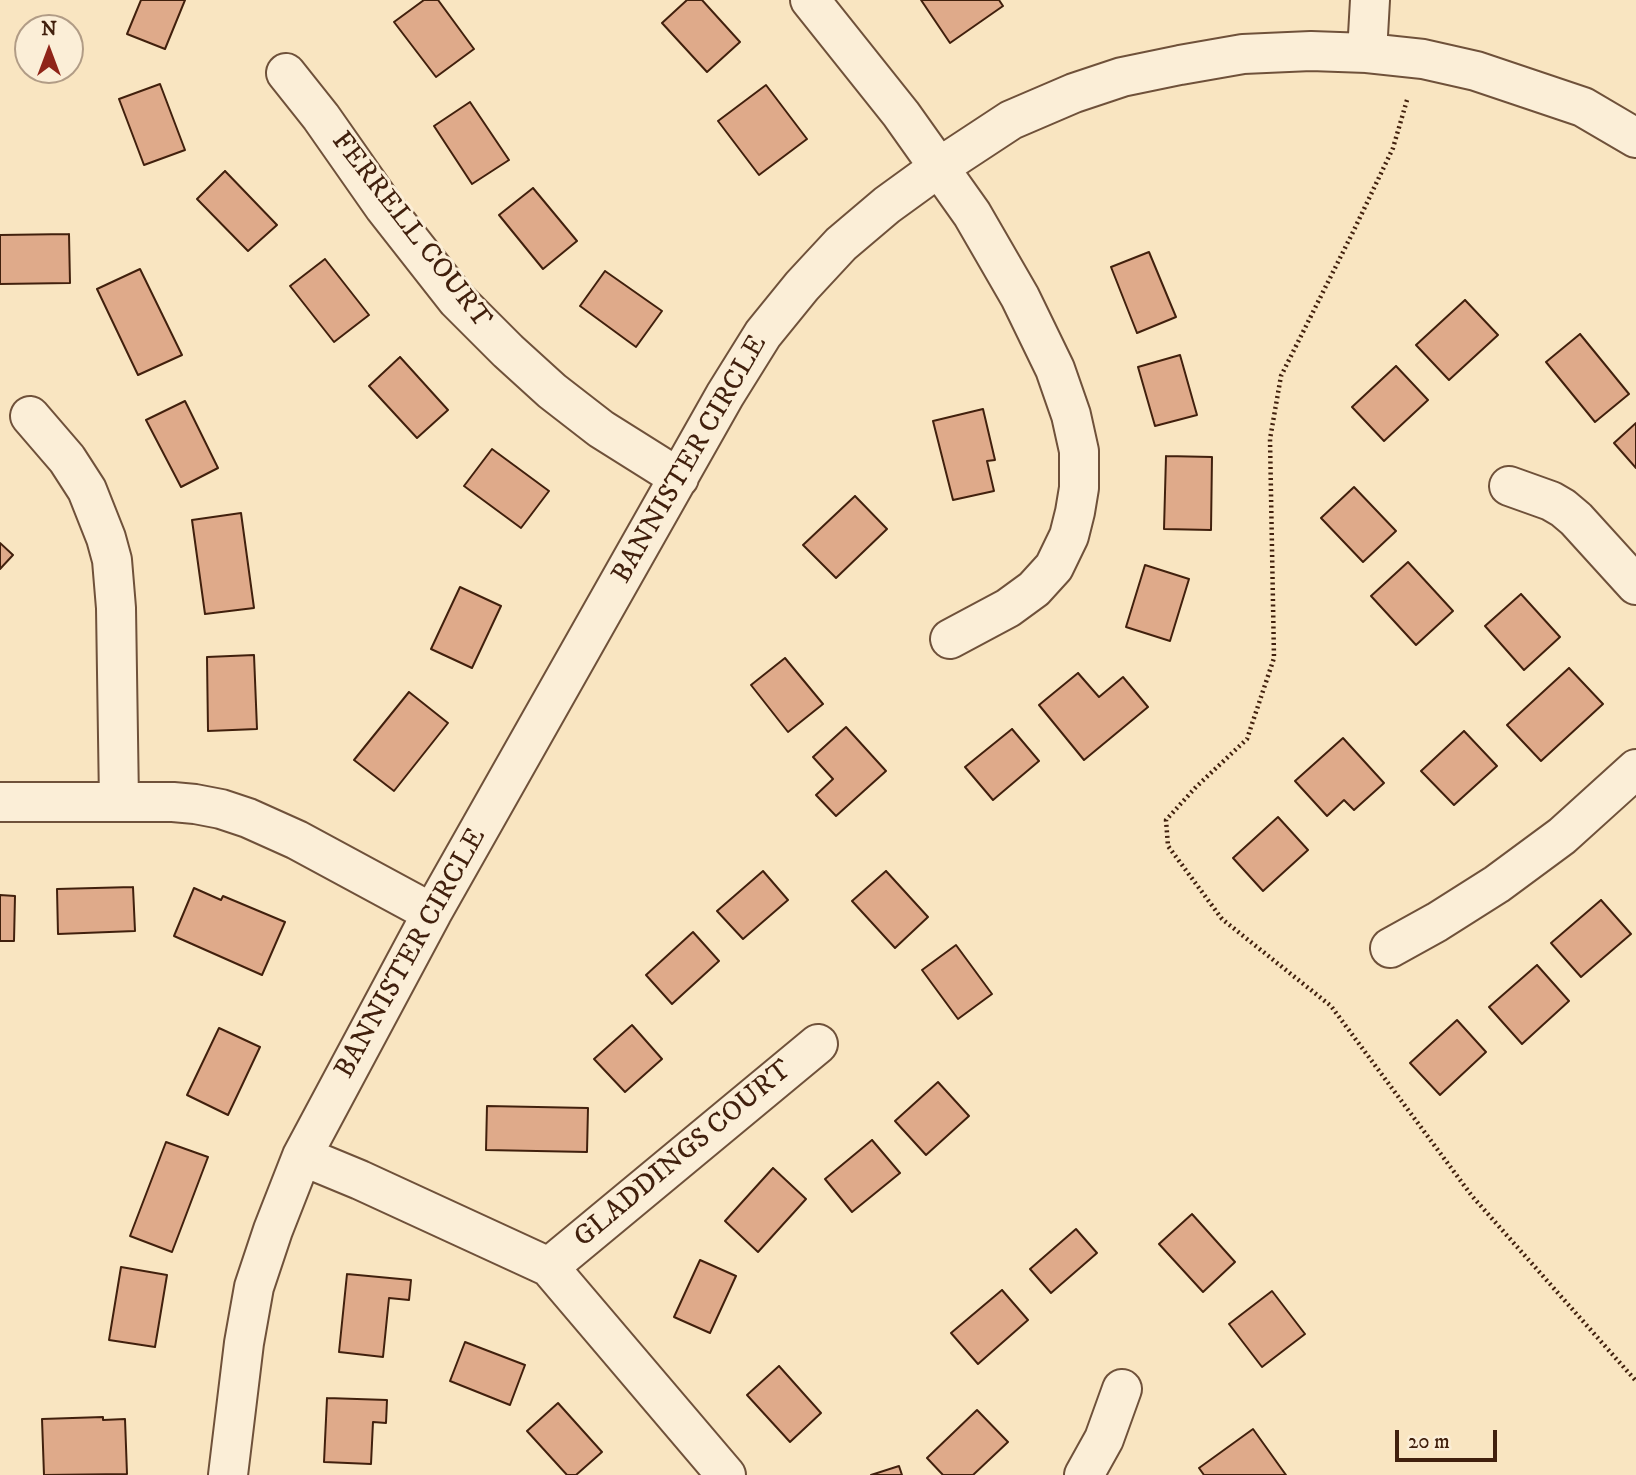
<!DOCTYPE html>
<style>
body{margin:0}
#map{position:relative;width:1636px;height:1475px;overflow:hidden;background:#f9e5c1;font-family:"IM FELL DW Pica",serif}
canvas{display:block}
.north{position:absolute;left:14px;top:14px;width:70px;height:70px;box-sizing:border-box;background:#fbeed7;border:2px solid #b19c86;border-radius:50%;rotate:0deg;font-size:19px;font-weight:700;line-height:28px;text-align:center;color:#41200d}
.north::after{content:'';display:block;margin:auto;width:24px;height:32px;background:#8f2418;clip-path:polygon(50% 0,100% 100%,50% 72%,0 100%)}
.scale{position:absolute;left:1395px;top:1430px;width:102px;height:32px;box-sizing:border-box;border:4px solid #41200d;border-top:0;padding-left:9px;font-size:21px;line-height:24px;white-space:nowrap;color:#41200d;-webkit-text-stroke:5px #fbeed7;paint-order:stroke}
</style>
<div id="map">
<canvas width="1636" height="1475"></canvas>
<div class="north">N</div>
<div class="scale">20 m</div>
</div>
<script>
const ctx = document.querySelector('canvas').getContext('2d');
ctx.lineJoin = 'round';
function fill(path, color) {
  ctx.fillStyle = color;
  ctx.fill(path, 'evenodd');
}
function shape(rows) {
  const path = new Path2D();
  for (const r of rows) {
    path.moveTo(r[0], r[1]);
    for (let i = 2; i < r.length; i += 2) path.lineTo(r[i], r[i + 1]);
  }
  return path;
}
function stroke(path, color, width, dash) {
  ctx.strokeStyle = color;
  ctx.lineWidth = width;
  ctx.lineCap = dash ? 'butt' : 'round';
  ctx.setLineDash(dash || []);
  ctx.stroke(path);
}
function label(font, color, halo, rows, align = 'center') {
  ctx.font = font + ' "IM FELL DW Pica",serif';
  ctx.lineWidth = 6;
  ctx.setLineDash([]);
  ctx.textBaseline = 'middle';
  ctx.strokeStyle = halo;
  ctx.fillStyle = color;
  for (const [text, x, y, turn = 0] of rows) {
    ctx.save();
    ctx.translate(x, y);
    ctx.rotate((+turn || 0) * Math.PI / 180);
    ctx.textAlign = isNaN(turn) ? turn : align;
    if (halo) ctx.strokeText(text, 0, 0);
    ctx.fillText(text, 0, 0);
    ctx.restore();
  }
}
const building = shape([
 [141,0,185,0,165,49,127,34,141,0],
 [424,0,438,0,474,49,436,77,394,22,424,0],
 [687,0,702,0,740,42,707,72,662,23,687,0],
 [921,0,999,0,1003,6,950,43,921,0],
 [160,84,185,150,144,165,119,99,160,84],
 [766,85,807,139,759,175,718,121,766,85],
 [470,102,509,160,472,184,434,126,470,102],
 [225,171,277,225,248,251,197,199,225,171],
 [533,188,577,241,543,269,499,215,533,188],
 [69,234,70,283,0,284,0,235,69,234],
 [1149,252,1176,317,1137,333,1111,267,1149,252],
 [325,259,369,315,334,342,290,286,325,259],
 [140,269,182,355,138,375,97,289,140,269],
 [605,271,662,311,636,347,580,306,605,271],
 [1465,300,1498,335,1449,380,1416,345,1465,300],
 [1580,334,1629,394,1595,422,1546,362,1580,334],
 [1180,355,1197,415,1155,426,1138,367,1180,355],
 [400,357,448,410,417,438,369,386,400,357],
 [1396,366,1428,400,1384,441,1352,407,1396,366],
 [185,401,218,468,181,487,146,420,185,401],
 [983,409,995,460,987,461,994,491,953,500,933,421,983,409],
 [1636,423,1636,468,1614,443,1636,423],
 [492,449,549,491,521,528,464,486,492,449],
 [1166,456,1212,457,1211,530,1164,529,1166,456],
 [1354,487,1396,531,1363,562,1321,518,1354,487],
 [855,496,887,529,836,578,803,545,855,496],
 [241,513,254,608,205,614,192,520,241,513],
 [0,543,13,555,0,569,0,543],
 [1408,562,1453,611,1416,645,1371,596,1408,562],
 [1145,565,1189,579,1170,641,1126,627,1145,565],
 [460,587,501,606,472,668,431,649,460,587],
 [1521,594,1560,637,1524,670,1485,626,1521,594],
 [254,655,257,729,208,731,207,657,254,655],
 [785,658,823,704,788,732,751,685,785,658],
 [1569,668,1603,704,1541,761,1507,725,1569,668],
 [1078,673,1099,697,1123,677,1148,707,1084,760,1039,705,1078,673],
 [409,692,448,723,394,791,354,760,409,692],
 [846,727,886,771,836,816,816,795,833,779,813,757,846,727],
 [1012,729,1039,761,993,800,965,767,1012,729],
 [1464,731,1497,766,1454,805,1421,771,1464,731],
 [1343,738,1384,783,1354,810,1344,800,1327,816,1295,781,1343,738],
 [1278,817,1308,850,1263,891,1233,858,1278,817],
 [763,871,788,900,743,939,717,911,763,871],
 [886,871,928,917,895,948,852,901,886,871],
 [133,887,135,931,58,934,57,889,133,887],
 [194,888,221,900,223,896,285,922,262,975,174,936,194,888],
 [0,895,15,896,14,941,0,941,0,895],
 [1601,900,1631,934,1581,977,1551,943,1601,900],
 [693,932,719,961,672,1004,646,975,693,932],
 [956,945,992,994,958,1019,922,970,956,945],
 [1537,965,1569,1001,1522,1044,1489,1007,1537,965],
 [1457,1020,1486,1052,1440,1095,1410,1063,1457,1020],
 [632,1025,662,1059,625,1092,594,1059,632,1025],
 [219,1028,260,1047,228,1115,187,1095,219,1028],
 [938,1082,969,1116,926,1155,895,1121,938,1082],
 [487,1106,588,1108,587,1152,486,1150,487,1106],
 [872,1140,900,1173,852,1212,825,1179,872,1140],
 [166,1142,208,1157,172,1252,130,1236,166,1142],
 [773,1168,806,1199,758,1252,725,1221,773,1168],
 [1192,1214,1235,1262,1203,1292,1159,1244,1192,1214],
 [1076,1229,1097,1253,1051,1293,1030,1269,1076,1229],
 [700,1260,736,1276,710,1333,674,1317,700,1260],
 [121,1267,167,1275,155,1347,109,1340,121,1267],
 [347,1274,411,1280,409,1300,389,1298,383,1357,339,1352,347,1274],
 [1002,1290,1028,1320,978,1364,951,1333,1002,1290],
 [1272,1291,1305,1334,1262,1367,1229,1324,1272,1291],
 [465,1342,525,1365,510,1405,450,1381,465,1342],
 [779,1366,821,1413,790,1442,747,1395,779,1366],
 [327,1398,387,1400,386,1423,373,1422,371,1464,324,1462,327,1398],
 [558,1403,602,1452,576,1475,567,1475,527,1431,558,1403],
 [977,1410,1008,1442,973,1475,943,1475,927,1458,977,1410],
 [103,1417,103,1420,125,1419,127,1474,44,1475,42,1419,103,1417],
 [1253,1429,1286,1475,1204,1475,1199,1468,1253,1429],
 [899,1466,902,1475,871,1475,899,1466]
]);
fill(building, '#dfaa8a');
stroke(building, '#41200d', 2);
const minor = shape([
 [810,0,901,114,972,214,1020,297,1055,369,1071,415,1079,451,1079,488,1075,512,1069,536,1054,567,1034,589,1008,608,950,639],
 [1367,53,1370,0],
 [286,73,321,117,384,207,457,300,508,351,552,391,601,429,679,478],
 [30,416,67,459,87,490,106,538,112,560,116,608,119,801],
 [1509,486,1551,501,1563,508,1576,519,1636,585],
 [0,802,173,802,195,804,221,809,248,818,297,840,432,913],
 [1390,948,1437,922,1497,884,1562,836,1636,769],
 [302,1156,360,1180,549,1267,726,1475],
 [549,1267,818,1044],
 [228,1475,244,1343,254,1287,273,1230,302,1156,432,913,725,395,763,334,802,286,841,244,887,205,938,168,1011,120,1074,93,1122,77,1180,65,1243,54,1311,51,1367,53,1423,59,1476,71,1583,107,1636,138],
 [1084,1475,1104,1439,1122,1389]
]);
stroke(minor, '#6f513a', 42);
stroke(shape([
 [1407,100,1393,148,1354,230,1281,376,1270,439,1274,658,1247,739,1196,787,1166,820,1168,846,1222,919,1331,1006,1472,1196,1636,1381]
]), '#41200d', 4.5, [2, 3.5]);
stroke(minor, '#fbeed7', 38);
label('28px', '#41200d', '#fbeed7', [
 ["FERRELL COURT",410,231,52],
 ["BANNISTER CIRCLE",691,460,-60],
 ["BANNISTER CIRCLE",412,954,-61],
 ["GLADDINGS COURT",684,1155,-40]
]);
</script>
